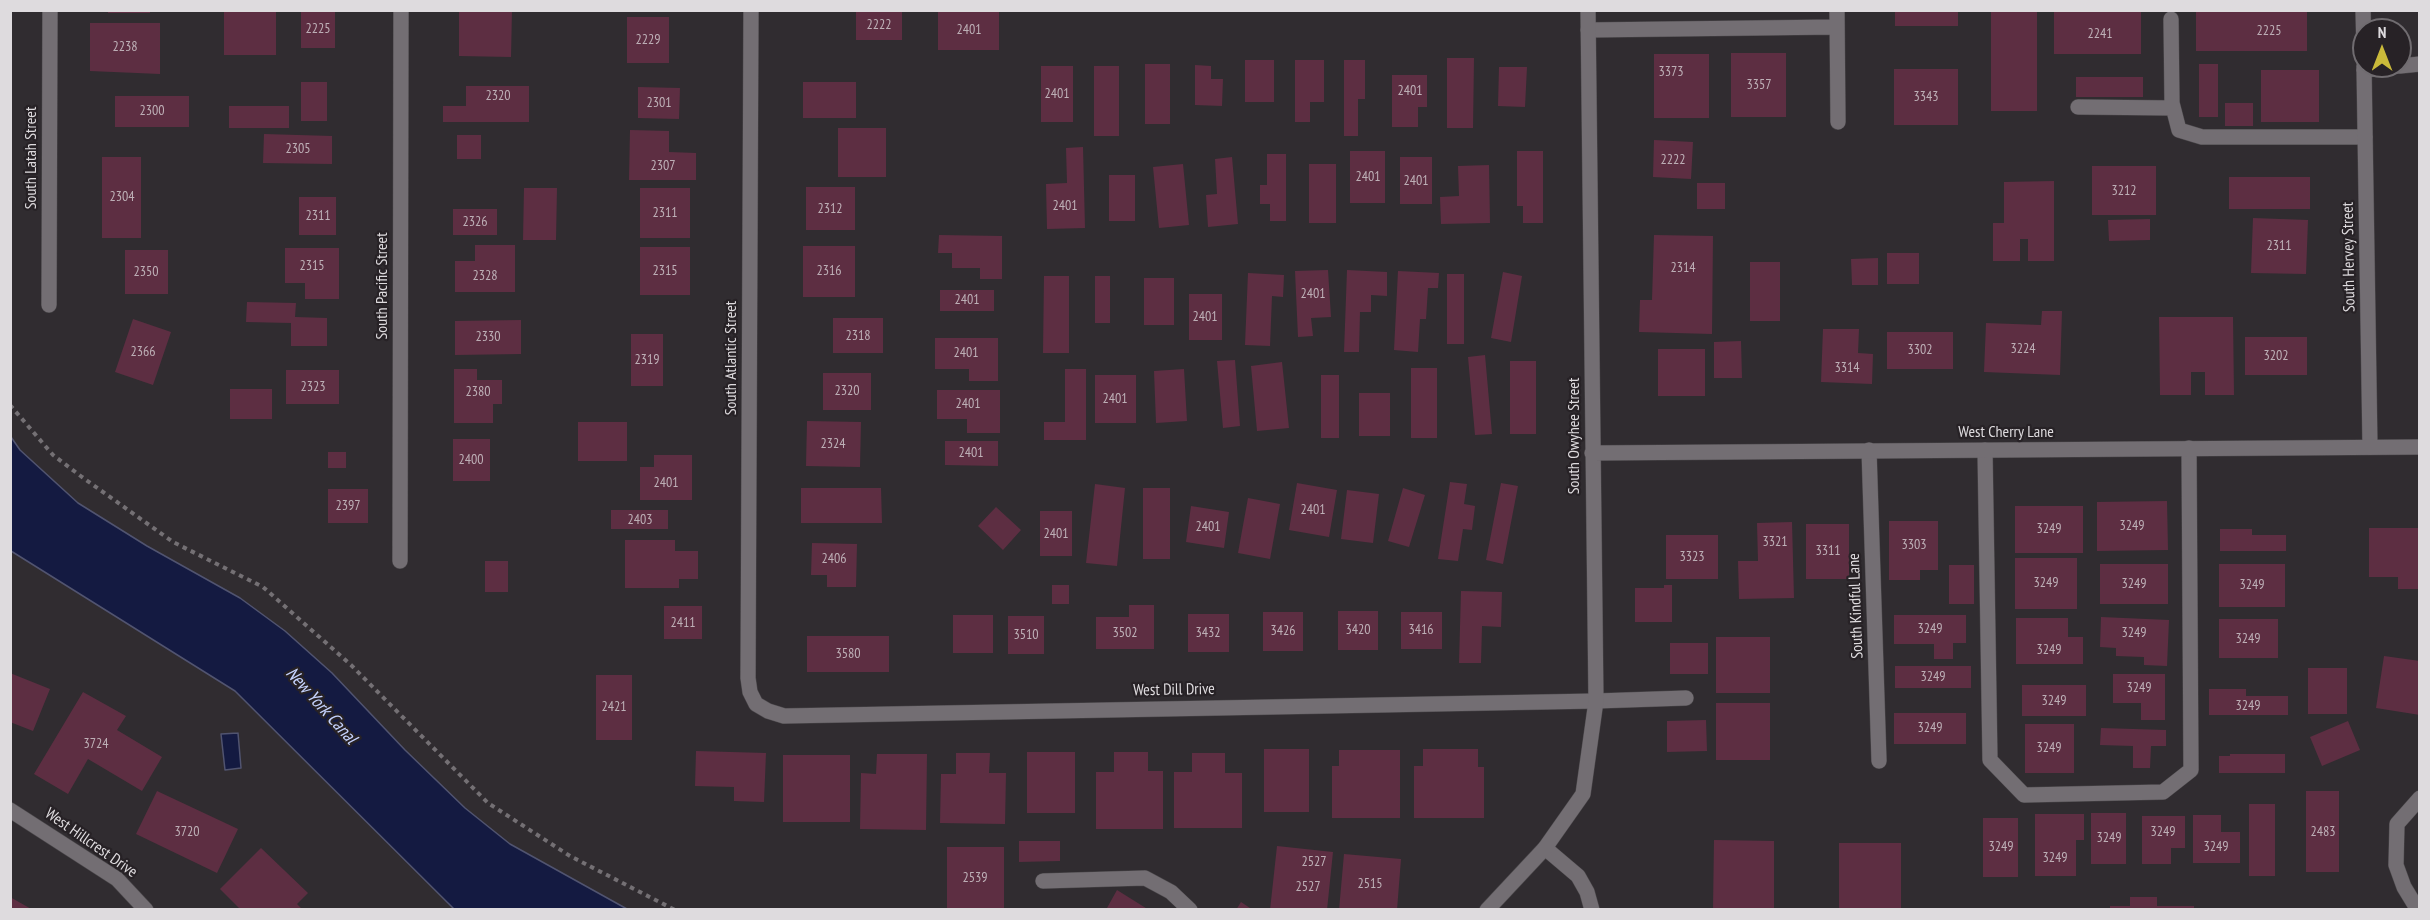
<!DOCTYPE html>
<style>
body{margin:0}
#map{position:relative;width:2430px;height:920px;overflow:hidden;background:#302c30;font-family:"PT Sans Narrow",sans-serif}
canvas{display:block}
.frame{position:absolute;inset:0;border:12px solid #dedbde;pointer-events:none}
.north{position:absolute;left:2352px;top:18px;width:60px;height:60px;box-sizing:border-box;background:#272226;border:2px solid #706c70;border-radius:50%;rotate:0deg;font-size:16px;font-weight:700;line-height:24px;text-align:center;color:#dedbde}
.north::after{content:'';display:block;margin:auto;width:21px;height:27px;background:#caba3a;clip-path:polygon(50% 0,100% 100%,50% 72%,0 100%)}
</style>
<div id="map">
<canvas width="2430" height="920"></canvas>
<div class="frame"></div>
<div class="north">N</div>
</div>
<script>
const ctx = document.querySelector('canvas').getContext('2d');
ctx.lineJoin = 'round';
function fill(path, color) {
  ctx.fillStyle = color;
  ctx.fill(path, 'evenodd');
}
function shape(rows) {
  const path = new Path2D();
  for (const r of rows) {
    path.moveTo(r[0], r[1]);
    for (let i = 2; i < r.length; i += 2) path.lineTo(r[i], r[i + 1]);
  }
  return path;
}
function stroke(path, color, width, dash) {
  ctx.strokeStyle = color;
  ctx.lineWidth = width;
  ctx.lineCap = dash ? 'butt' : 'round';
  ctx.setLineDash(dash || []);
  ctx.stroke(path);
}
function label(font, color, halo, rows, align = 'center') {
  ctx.font = font + ' "PT Sans Narrow",sans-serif';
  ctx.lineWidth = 4.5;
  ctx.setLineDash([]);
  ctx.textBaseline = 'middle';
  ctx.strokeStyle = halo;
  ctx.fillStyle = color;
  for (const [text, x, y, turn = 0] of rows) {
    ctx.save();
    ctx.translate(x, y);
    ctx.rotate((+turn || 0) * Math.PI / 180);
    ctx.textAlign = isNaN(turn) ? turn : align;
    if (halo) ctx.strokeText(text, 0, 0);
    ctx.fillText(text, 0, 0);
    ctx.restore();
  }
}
const water = shape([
 [11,437,20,450,78,503,147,546,240,598,285,631,332,673,405,750,465,808,510,844,627,909,454,909,235,691,11,551,11,437],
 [238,733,241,768,225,770,221,734,238,733]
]);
fill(water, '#141a41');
stroke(water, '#515470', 1.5);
fill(shape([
 [108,10,150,10,150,13,108,13],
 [224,10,276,10,276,55,224,55],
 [301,10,335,10,335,48,301,48],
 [459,10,512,10,511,57,459,56],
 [856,10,902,10,902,40,856,40],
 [938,10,999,10,999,50,938,50],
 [1895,10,1958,10,1958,26,1895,26],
 [1991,10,2037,10,2037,111,1991,111],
 [2054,10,2141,10,2141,54,2054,54],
 [2196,10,2307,10,2307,51,2196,51],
 [627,17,669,17,669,63,627,63],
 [90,23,160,23,160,74,90,71],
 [1731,53,1786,53,1786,117,1731,117],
 [1654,54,1709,54,1709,118,1654,118],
 [1447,58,1474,58,1473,128,1447,128],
 [1245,60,1274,60,1274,102,1245,102],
 [1295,60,1324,60,1324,102,1310,102,1310,122,1295,122],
 [1344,60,1365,60,1365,99,1358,99,1358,136,1344,136],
 [1145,64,1170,64,1170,124,1145,124],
 [2199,64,2218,64,2218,117,2199,117],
 [1195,65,1211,66,1211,79,1223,79,1222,106,1195,105],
 [1041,66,1073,66,1073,122,1041,122],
 [1094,66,1119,66,1119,136,1094,136],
 [1499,67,1527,67,1525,107,1498,106],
 [1894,69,1958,69,1958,125,1894,125],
 [2261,70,2319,70,2319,122,2261,122],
 [1392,75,1427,75,1427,107,1418,107,1418,127,1392,127],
 [2076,77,2143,77,2143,97,2076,97],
 [301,82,327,82,327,121,301,121],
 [803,82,856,82,856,118,803,118],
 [466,86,529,86,529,122,443,122,443,106,466,106],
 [638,87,680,88,679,119,638,118],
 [115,96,189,96,189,127,115,127],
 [2225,103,2253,103,2253,126,2225,126],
 [229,106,289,106,289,128,229,128],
 [838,128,886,128,886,177,838,177],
 [630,130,669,131,669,152,696,153,696,180,629,180],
 [264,134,332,136,332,164,263,163],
 [457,135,481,135,481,159,457,159],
 [1654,140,1693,142,1691,179,1653,177],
 [1083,147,1085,228,1047,229,1046,184,1067,183,1066,148],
 [1350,151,1385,151,1385,203,1350,203],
 [1517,151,1543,151,1543,223,1523,223,1523,206,1517,206],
 [1267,154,1286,154,1286,221,1270,221,1270,204,1260,204,1260,185,1267,185],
 [102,157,141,157,141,238,102,238],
 [1232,157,1238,224,1208,227,1206,195,1217,194,1215,159],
 [1400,157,1432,157,1432,204,1400,204],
 [1183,164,1189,225,1159,228,1153,167],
 [1309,164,1336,164,1336,223,1309,223],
 [1489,165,1490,223,1441,224,1440,197,1459,196,1458,166],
 [2092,166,2156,166,2156,215,2092,215],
 [1109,175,1135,175,1135,221,1109,221],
 [2229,177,2310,177,2310,209,2229,209],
 [2054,181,2054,261,2028,261,2028,239,2020,239,2020,261,1993,261,1993,223,2004,223,2004,182],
 [1697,183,1725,183,1725,209,1697,209],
 [806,187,855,187,855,230,806,230],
 [524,188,557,188,556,240,523,240],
 [640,188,690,188,690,238,640,238],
 [299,197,336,197,336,235,299,235],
 [453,209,497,209,497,235,453,235],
 [2253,218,2308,220,2306,274,2251,273],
 [2150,219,2150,240,2109,241,2108,220],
 [939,235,1002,236,1002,279,980,279,980,268,952,268,952,253,938,253],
 [1654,235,1713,236,1712,334,1639,332,1640,300,1652,300],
 [475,245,515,245,515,292,455,292,455,261,475,261],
 [803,246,855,246,855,297,803,297],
 [640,247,690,247,690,295,640,295],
 [285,248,339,248,339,299,305,299,305,283,285,283],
 [125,250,168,250,168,294,125,294],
 [1887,253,1919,253,1919,284,1887,284],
 [1878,258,1878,285,1852,285,1851,259],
 [1750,262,1780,262,1780,321,1750,321],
 [1328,270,1331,317,1311,318,1313,336,1298,337,1295,271],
 [1347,270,1387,272,1387,296,1371,295,1371,312,1360,312,1359,352,1344,352],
 [1398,271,1439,273,1438,288,1428,288,1426,319,1420,319,1418,352,1394,350],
 [1503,272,1522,276,1511,342,1491,338],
 [1248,273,1284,275,1283,297,1272,296,1270,346,1245,345],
 [1447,274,1464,274,1464,344,1447,344],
 [1044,276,1069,276,1069,353,1043,353],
 [1095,276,1110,276,1110,323,1095,323],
 [1144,278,1174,278,1174,325,1144,325],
 [940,290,994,290,994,311,940,311],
 [1189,294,1222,294,1222,340,1189,340],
 [247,302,296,303,295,317,327,318,327,346,291,346,291,323,246,322],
 [2042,311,2062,311,2060,375,1984,372,1986,323,2041,325],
 [2159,317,2233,317,2234,395,2205,395,2205,372,2191,372,2191,395,2160,395],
 [833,318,883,318,883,353,833,353],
 [133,319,171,332,153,385,115,372],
 [521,320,521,354,455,355,455,321],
 [1823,329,1859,329,1858,353,1873,354,1872,384,1821,382],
 [1887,332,1953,332,1953,369,1887,369],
 [631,334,663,334,663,386,631,386],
 [2245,337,2307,337,2307,375,2245,375],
 [935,338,998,338,998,381,969,381,969,369,935,369],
 [1741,341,1742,378,1714,378,1714,342],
 [1658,349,1705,349,1705,396,1658,396],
 [1485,355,1492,434,1475,435,1468,357],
 [1235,360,1240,426,1223,428,1217,361],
 [1510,361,1536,361,1536,434,1510,434],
 [1282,362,1289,428,1257,431,1251,366],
 [1411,368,1437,368,1437,438,1411,438],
 [454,369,477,369,477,380,502,380,502,404,493,404,493,423,454,423],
 [1065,369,1086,369,1086,440,1044,440,1044,422,1065,422],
 [1184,369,1187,421,1156,423,1154,371],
 [286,370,339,370,339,404,286,404],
 [823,373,871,373,871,410,823,410],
 [1095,375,1136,375,1136,423,1095,423],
 [1321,375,1339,375,1339,438,1321,438],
 [230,389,272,389,272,419,230,419],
 [937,390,1000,390,1000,433,967,433,967,419,937,419],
 [1359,393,1390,393,1390,436,1359,436],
 [807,421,861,422,860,467,806,466],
 [578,422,627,422,627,461,578,461],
 [453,439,490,439,490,481,453,481],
 [945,441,998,441,998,466,945,465],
 [328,452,346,452,346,468,328,468],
 [654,455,692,455,692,500,640,500,640,467,654,467],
 [1450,482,1467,484,1464,504,1475,506,1472,530,1463,529,1458,561,1438,559],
 [1297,483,1337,490,1329,537,1289,530],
 [1501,483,1518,486,1503,564,1486,560],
 [1095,484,1125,488,1117,566,1086,563],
 [801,488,881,488,882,523,801,523],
 [1143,488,1170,488,1170,559,1143,559],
 [1403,488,1425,495,1409,547,1388,541],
 [328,489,368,489,368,523,328,523],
 [1347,490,1379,494,1373,543,1341,539],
 [1248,498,1280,504,1270,559,1238,553],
 [2167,501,2168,550,2097,551,2097,502],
 [1191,506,1229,512,1224,548,1186,542],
 [2015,506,2083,506,2083,553,2015,553],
 [996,507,1021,530,1003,550,978,526],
 [611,510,668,510,668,529,611,529],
 [1040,511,1072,511,1072,556,1040,556],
 [1889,521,1938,521,1938,570,1920,570,1920,580,1889,580],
 [1792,522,1794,598,1739,599,1738,561,1758,561,1757,523],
 [1806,524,1849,524,1849,579,1806,579],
 [2369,528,2418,528,2418,589,2398,589,2398,577,2369,577],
 [2220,529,2252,529,2252,535,2286,535,2286,551,2220,551],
 [1666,535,1718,535,1718,579,1666,579],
 [625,540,675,540,675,551,698,551,698,579,679,579,679,588,625,588],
 [812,543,857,544,856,587,827,587,827,575,811,575],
 [2015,558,2077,558,2077,609,2015,609],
 [485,561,508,561,508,592,485,592],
 [2100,564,2168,564,2168,604,2100,604],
 [2219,564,2285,564,2285,607,2219,607],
 [1949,565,1974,565,1974,604,1949,604],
 [1052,585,1069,585,1069,604,1052,604],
 [1664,585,1672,585,1672,622,1635,622,1635,588,1664,588],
 [1461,591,1502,592,1501,627,1482,626,1481,663,1459,663],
 [1129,605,1154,605,1154,649,1096,649,1096,617,1129,617],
 [664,606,702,606,702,639,664,639],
 [1338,611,1378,611,1378,650,1338,650],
 [1263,612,1303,612,1303,651,1263,651],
 [1401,612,1442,612,1442,649,1401,649],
 [1188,614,1229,614,1229,652,1188,652],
 [953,615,993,615,993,653,953,653],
 [1894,615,1966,615,1966,643,1953,643,1953,659,1934,659,1934,644,1894,644],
 [1008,616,1044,616,1044,654,1008,654],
 [2101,617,2169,620,2167,666,2144,665,2144,657,2116,656,2116,648,2100,647],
 [2016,618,2068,618,2068,637,2083,637,2083,664,2016,664],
 [2219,619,2278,619,2278,658,2219,658],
 [807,636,889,636,889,672,807,672],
 [1716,637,1770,637,1770,693,1716,693],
 [1670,643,1708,643,1708,674,1670,674],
 [2384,656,2420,661,2420,715,2376,708],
 [1895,666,1971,666,1971,688,1895,688],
 [2308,668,2347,668,2347,714,2308,714],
 [10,673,50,689,33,731,10,722],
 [2113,674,2165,674,2165,720,2141,720,2141,703,2113,703],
 [596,675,632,675,632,740,596,740],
 [2022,685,2086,685,2086,716,2022,716],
 [2209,689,2246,689,2246,696,2288,696,2288,715,2209,715],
 [83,692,126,716,117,730,162,757,142,791,88,759,68,794,34,774],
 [1716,703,1770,703,1770,760,1716,760],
 [1894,713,1966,713,1966,744,1894,744],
 [1706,720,1707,751,1667,752,1667,721],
 [2348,721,2360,750,2322,766,2310,737],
 [2025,724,2074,724,2074,773,2025,773],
 [2101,728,2166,730,2166,746,2151,746,2150,768,2133,768,2133,746,2100,745],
 [1264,749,1309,749,1309,812,1264,812],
 [1423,749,1478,749,1478,767,1484,767,1484,818,1414,818,1414,766,1423,766],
 [1339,750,1400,750,1400,818,1332,818,1332,766,1339,766],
 [696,751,766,753,764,802,734,801,734,787,695,786],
 [1027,752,1075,752,1075,813,1027,813],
 [1114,752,1148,752,1148,771,1163,771,1163,829,1096,829,1096,772,1114,772],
 [956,753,990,753,989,773,1006,773,1005,824,940,823,941,774,956,774],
 [1192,753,1225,753,1225,773,1242,773,1242,828,1174,828,1174,772,1192,772],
 [877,754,927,754,926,830,860,829,861,773,876,774],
 [2230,754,2285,754,2285,773,2219,773,2219,756,2230,756],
 [783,755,850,755,850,822,783,822],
 [157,791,238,829,217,873,136,834],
 [2306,791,2339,791,2339,872,2306,872],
 [2249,804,2275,804,2275,876,2249,876],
 [2091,813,2126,813,2126,864,2091,864],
 [2035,814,2084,814,2084,840,2076,840,2076,876,2035,876],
 [2193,815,2221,815,2221,832,2240,832,2240,863,2193,863],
 [2142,816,2185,816,2185,848,2171,848,2171,864,2142,864],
 [1983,818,2018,818,2018,877,1983,877],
 [1714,840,1774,841,1774,910,1713,910],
 [1019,841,1060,841,1060,861,1019,862],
 [1839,843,1901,843,1901,910,1839,910],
 [1277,846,1333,852,1327,910,1270,910],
 [947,847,1004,847,1004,910,947,910],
 [261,848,308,893,297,904,303,910,241,910,220,889],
 [1344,854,1401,859,1397,910,1339,910],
 [1117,890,1149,910,1110,910,1107,908],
 [10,897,33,910,10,910],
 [2130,897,2157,897,2157,906,2194,906,2194,910,2110,910,2110,906,2130,906],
 [1241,902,1253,910,1236,910]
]), '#5d2e42');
const lane = shape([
 [2171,19,2172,103,2179,130,2202,137,2365,137],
 [2400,66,2420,64],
 [2364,70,2397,66],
 [2078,107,2173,108],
 [1985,450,1990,760,2024,795,2163,792,2191,770,2189,448],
 [1596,701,1686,698],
 [1043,881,1145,878,1171,892,1190,910]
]);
const street = shape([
 [751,10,748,678,750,692,756,704,768,711,784,716,1596,701],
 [1837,10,1838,122],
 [2363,10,2364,52],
 [1588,30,1837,27],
 [2364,66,2370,447],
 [49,305,50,10],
 [1869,450,1879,761],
 [400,561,401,10],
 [10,810,117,879,146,910],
 [1545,848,1578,876,1587,892,1592,910],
 [2418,910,2404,887,2396,865,2397,824,2420,798]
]);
const secondary = shape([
 [1592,453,2420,447],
 [1487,910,1545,848,1583,794,1596,701,1588,10]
]);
stroke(lane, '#4b484b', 16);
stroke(street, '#4b484b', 16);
stroke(secondary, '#4b484b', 16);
stroke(shape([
 [10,405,53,455,82,477,173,542,263,587,351,665,488,803,570,856,675,910]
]), '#747074', 4, [4.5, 4.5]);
stroke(lane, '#736e73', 15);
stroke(street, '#736e73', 15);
stroke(secondary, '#736e73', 15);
label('14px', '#beb0b7', null, [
 ["2222",879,25],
 ["2225",318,29],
 ["2401",969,30],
 ["2225",2269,31],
 ["2241",2100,34],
 ["2229",648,40],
 ["2238",125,47],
 ["3373",1671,72],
 ["3357",1759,85],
 ["2401",1410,91],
 ["2401",1057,94],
 ["2320",498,96],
 ["3343",1926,97],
 ["2301",659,103],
 ["2300",152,111],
 ["2305",298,149],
 ["2222",1673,160],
 ["2307",663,166],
 ["2401",1368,177],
 ["2401",1416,181],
 ["3212",2124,191],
 ["2304",122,197],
 ["2401",1065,206],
 ["2312",830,209],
 ["2311",665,213],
 ["2311",318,216],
 ["2326",475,222],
 ["2311",2279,246],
 ["2315",312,266],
 ["2314",1683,268],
 ["2315",665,271],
 ["2316",829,271],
 ["2350",146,272],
 ["2328",485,276],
 ["2401",1313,294],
 ["2401",967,300],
 ["2401",1205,317],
 ["2318",858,336],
 ["2330",488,337],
 ["3224",2023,349],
 ["3302",1920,350],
 ["2366",143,352],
 ["2401",966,353],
 ["3202",2276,356],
 ["2319",647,360],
 ["3314",1847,368],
 ["2323",313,387],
 ["2320",847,391],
 ["2380",478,392],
 ["2401",1115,399],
 ["2401",968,404],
 ["2324",833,444],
 ["2401",971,453],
 ["2400",471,460],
 ["2401",666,483],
 ["2397",348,506],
 ["2401",1313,510],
 ["2403",640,520],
 ["3249",2132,526],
 ["2401",1208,527],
 ["3249",2049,529],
 ["2401",1056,534],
 ["3321",1775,542],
 ["3303",1914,545],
 ["3311",1828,551],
 ["3323",1692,557],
 ["2406",834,559],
 ["3249",2046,583],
 ["3249",2134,584],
 ["3249",2252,585],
 ["2411",683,623],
 ["3249",1930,629],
 ["3420",1358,630],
 ["3416",1421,630],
 ["3426",1283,631],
 ["3502",1125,633],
 ["3432",1208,633],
 ["3249",2134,633],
 ["3510",1026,635],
 ["3249",2248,639],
 ["3249",2049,650],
 ["3580",848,654],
 ["3249",1933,677],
 ["3249",2139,688],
 ["3249",2054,701],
 ["3249",2248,706],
 ["2421",614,707],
 ["3249",1930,728],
 ["3724",96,744],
 ["3249",2049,748],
 ["3720",187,832],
 ["3249",2163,832],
 ["2483",2323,832],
 ["3249",2109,838],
 ["3249",2001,847],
 ["3249",2216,847],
 ["3249",2055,858],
 ["2527",1314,862],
 ["2539",975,878],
 ["2515",1370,884],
 ["2527",1308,887]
]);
label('16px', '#dedbde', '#272226', [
 ["South Latah Street",31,158,-90],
 ["South Hervey Street",2349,257,-91],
 ["South Pacific Street",382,286,-90],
 ["South Atlantic Street",731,358,-90],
 ["West Cherry Lane",2006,432],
 ["South Owyhee Street",1574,436,-90],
 ["South Kindful Lane",1856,606,-92],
 ["West Dill Drive",1174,690,-1],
 ["West Hillcrest Drive",91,843,35]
]);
label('italic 18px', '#c6d3fe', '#272226', [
 ["New York Canal",321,706,48]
]);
</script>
